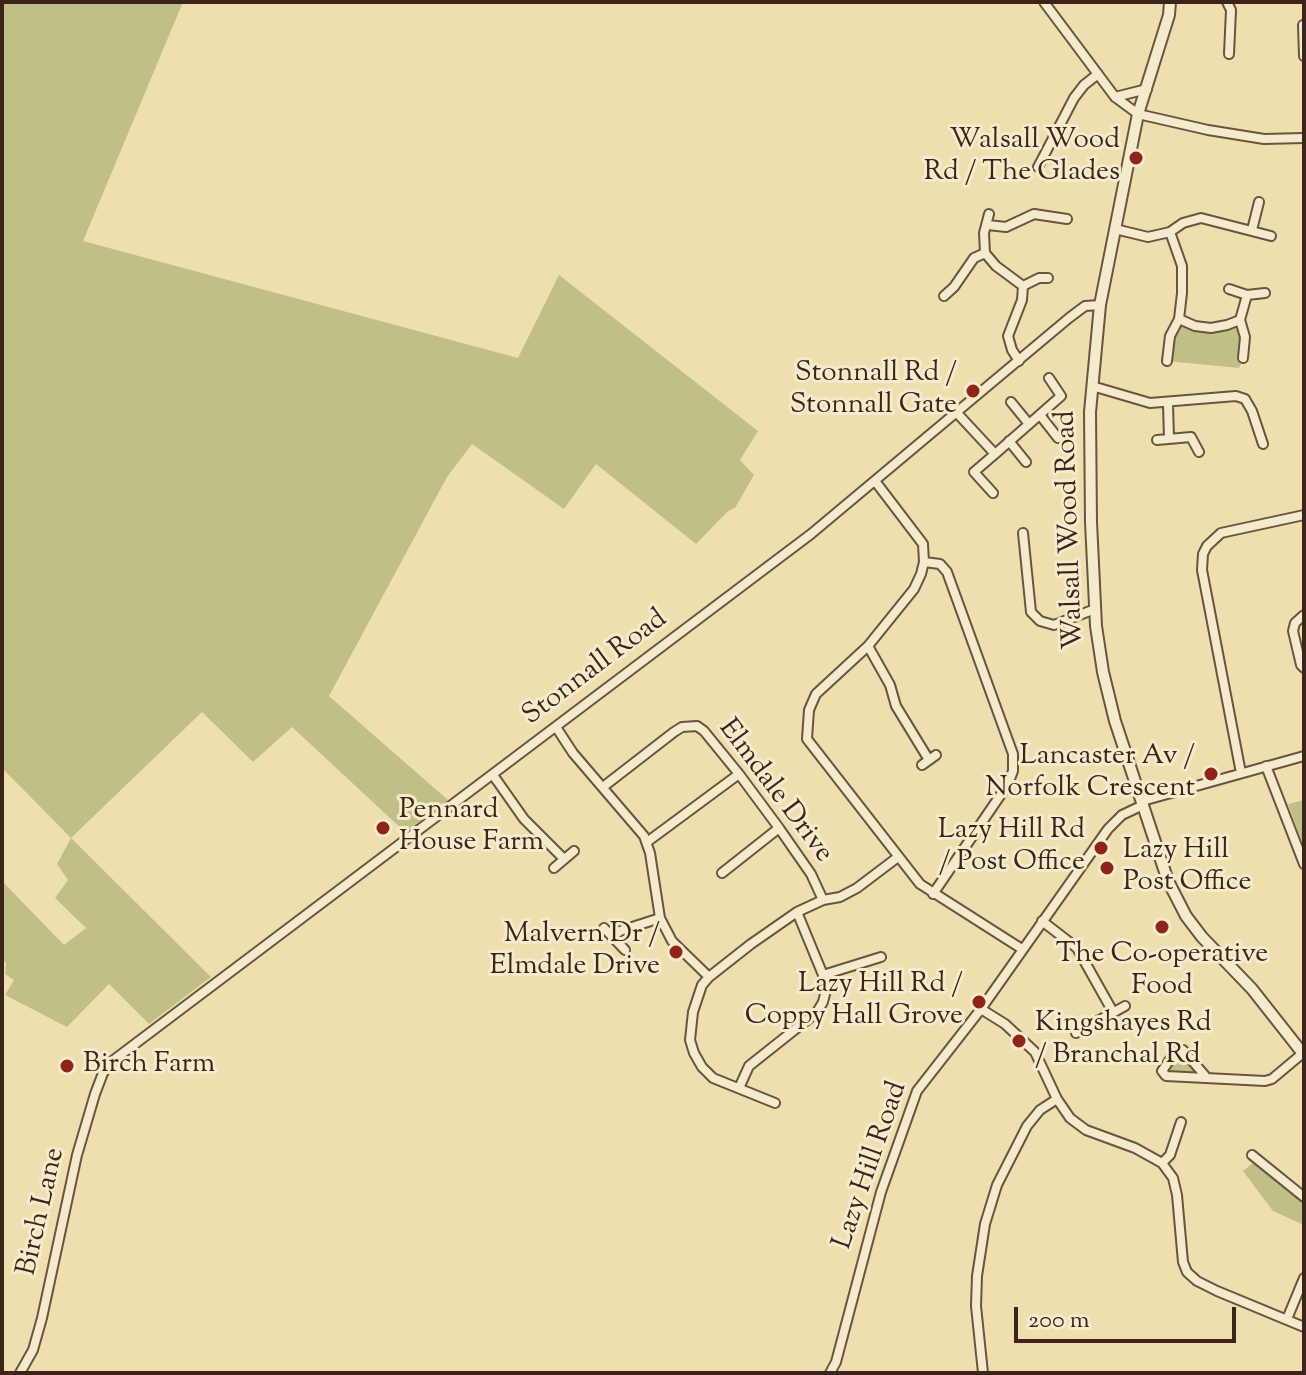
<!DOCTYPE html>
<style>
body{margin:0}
#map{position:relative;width:1306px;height:1375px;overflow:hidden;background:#efdfaf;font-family:"Sorts Mill Goudy",serif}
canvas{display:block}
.frame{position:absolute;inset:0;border:4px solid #3d241a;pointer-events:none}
.scale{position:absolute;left:1014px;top:1307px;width:222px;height:36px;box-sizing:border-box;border:4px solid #3d241a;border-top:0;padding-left:10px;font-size:24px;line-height:28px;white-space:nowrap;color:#3d241a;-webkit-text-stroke:6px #f5eacb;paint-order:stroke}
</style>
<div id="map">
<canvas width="1306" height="1375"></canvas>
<div class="frame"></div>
<div class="scale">200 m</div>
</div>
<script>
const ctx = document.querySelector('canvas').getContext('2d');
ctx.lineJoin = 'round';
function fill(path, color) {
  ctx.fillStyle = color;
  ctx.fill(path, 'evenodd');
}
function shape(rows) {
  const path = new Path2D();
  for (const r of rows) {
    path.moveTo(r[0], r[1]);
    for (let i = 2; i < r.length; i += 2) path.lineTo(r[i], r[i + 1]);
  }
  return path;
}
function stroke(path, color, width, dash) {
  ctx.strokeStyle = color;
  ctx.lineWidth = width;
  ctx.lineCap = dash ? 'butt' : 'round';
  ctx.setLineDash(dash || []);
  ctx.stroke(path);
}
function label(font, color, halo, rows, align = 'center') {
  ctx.font = font + ' "Sorts Mill Goudy",serif';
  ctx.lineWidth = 6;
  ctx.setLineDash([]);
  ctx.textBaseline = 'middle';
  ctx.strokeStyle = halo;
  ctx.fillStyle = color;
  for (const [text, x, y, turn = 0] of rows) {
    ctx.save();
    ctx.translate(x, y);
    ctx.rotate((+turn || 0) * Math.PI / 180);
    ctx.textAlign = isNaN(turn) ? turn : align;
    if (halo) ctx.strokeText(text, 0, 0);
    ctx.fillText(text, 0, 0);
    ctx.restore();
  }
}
fill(shape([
 [2,2,183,2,83,241,518,358,559,275,758,431,740,460,754,475,735,508,728,511,696,544,596,464,564,509,472,444,447,477,329,696,448,800,405,832,292,727,253,762,202,712,71,838,211,977,149,1024,109,984,67,1027,5,995,14,980,5,974,6,963,2,959,2,881,64,945,86,928,55,898,68,880,57,864,71,838,2,768],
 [1179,319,1195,326,1240,320,1243,358,1239,368,1167,361,1170,336],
 [1304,800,1304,847,1288,804],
 [1183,1054,1199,1072,1198,1075,1167,1074,1166,1068,1176,1055],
 [1253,1163,1304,1203,1304,1225,1273,1211,1243,1171]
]), '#c0c086');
const minor = shape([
 [1044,2,1115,97,1138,114,1208,130,1264,139,1304,138],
 [1227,2,1231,10,1229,54],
 [1303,25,1304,56],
 [1115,97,1147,89],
 [1038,167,1074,98,1084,85,1098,74],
 [989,214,984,233,985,253,996,266,1023,286,1022,300,1008,336,1012,350,1019,361],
 [988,225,1006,227,1034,214,1067,219],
 [1115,229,1148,237,1170,232,1183,223,1201,218,1271,236],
 [1252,230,1259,202],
 [1023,286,1039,278,1048,278],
 [1229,289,1247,295,1265,293],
 [944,296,954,287,974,258,985,253],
 [1179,319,1195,326,1211,328,1227,325,1240,320,1247,295],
 [1240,320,1245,337,1243,358],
 [1167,361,1170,336,1179,319,1182,293,1182,266,1170,232],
 [1092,386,1150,403,1236,396,1245,399,1252,411,1263,444],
 [1011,402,1029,424],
 [1168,404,1169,438],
 [957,413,995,454,1061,396,1049,378],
 [1040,415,1058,438],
 [1157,440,1191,437,1199,452],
 [1009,441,1026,462],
 [875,481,923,544,924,562,921,574,914,589,868,646,816,694,809,710,807,739,920,884,1022,949],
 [993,493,974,472,995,454],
 [1023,533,1031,612,1040,621,1054,625,1095,609],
 [924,562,940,564,947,572,1013,754,1013,771,1008,784,933,894],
 [1304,615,1295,623,1293,631,1301,665,1304,668],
 [868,646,890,685,896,706,929,760],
 [556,727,573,753,644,836,650,853,660,918,672,941,709,977],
 [922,765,936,755],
 [1266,766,1304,864],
 [1241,773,1202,570,1203,554,1207,546,1221,533,1304,515],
 [493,775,524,819,564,859],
 [603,787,674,732,682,727,697,726,704,731,739,774,779,828,811,874,823,900],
 [647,842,739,774],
 [554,868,574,851],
 [722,873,779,828],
 [1042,921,1077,948,1113,1012],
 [604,928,625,950],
 [614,936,620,931,660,918],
 [823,975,881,957],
 [981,1009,1005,1024,1035,1052,1057,1099,1070,1118,1086,1130,1135,1148,1162,1163,1173,1178,1177,1195,1183,1262,1187,1272,1197,1281,1217,1291,1304,1327],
 [1076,1033,1125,1006],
 [1207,1078,1183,1050,1176,1051,1162,1071,1166,1076,1265,1081,1272,1079,1303,1053],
 [739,1088,749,1066,817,1012,823,1002,826,990,823,975,797,912],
 [775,1103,713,1078,702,1067,694,1053,690,1040,693,1012,702,985,709,977,751,944,797,912,823,900,840,897,857,888,898,857],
 [1252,1155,1304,1197],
 [1162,1163,1170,1155,1181,1122],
 [1287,1319,1304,1278],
 [20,1373,33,1350,42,1318,77,1155,95,1094,103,1073,111,1062,811,534,1069,318,1085,306,1100,305],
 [830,1373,836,1362,881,1192,917,1091,981,1009,1108,829,1122,815,1141,806,1146,800,1304,756],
 [983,1373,976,1306,977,1276,985,1224,997,1185,1027,1126,1040,1110,1057,1099]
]);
const tertiary = shape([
 [1170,2,1169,15,1138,114,1100,305,1090,412,1091,522,1096,626,1103,672,1115,721,1168,881,1186,916,1202,937,1252,989,1304,1055]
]);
stroke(minor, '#6a533f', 12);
stroke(tertiary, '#6a533f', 14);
stroke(minor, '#f5eacb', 8);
stroke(tertiary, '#f5eacb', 10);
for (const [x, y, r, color] of [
 [1136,158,8,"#8f2418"],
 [973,391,8,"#8f2418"],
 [1211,774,8,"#8f2418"],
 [383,828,8,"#8f2418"],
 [1101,848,8,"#8f2418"],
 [1107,868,8,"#8f2418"],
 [1162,927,8,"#8f2418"],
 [676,952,8,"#8f2418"],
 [979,1002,8,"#8f2418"],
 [1019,1041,8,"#8f2418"],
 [67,1066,8,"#8f2418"]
]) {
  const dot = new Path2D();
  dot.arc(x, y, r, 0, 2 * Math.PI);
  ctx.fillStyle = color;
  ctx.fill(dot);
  stroke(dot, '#f5eacb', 3);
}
label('28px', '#3d241a', '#f5eacb', [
 ["Walsall Wood",1120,142],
 ["Rd / The Glades",1120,174],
 ["Stonnall Rd /",957,375],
 ["Stonnall Gate",957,407],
 ["Lancaster Av /",1195,758],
 ["Norfolk Crescent",1195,790],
 ["Pennard",399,812,"left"],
 ["House Farm",399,844,"left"],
 ["Lazy Hill Rd",1085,832],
 ["/ Post Office",1085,864],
 ["Lazy Hill",1123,852,"left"],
 ["Post Office",1123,884,"left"],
 ["Malvern Dr /",660,936],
 ["Elmdale Drive",660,968],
 ["The Co-operative",1162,956,"center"],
 ["Food",1162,988,"center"],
 ["Lazy Hill Rd /",963,986],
 ["Coppy Hall Grove",963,1018],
 ["Kingshayes Rd",1035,1025,"left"],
 ["/ Branchal Rd",1035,1057,"left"],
 ["Birch Farm",83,1066,"left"]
], 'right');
label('28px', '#3d241a', '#f5eacb', [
 ["Walsall Wood Road",1072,530,-92],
 ["Stonnall Road",596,669,-37],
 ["Elmdale Drive",774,792,53],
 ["Lazy Hill Road",872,1166,-71],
 ["Birch Lane",43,1212,-77]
]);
</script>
